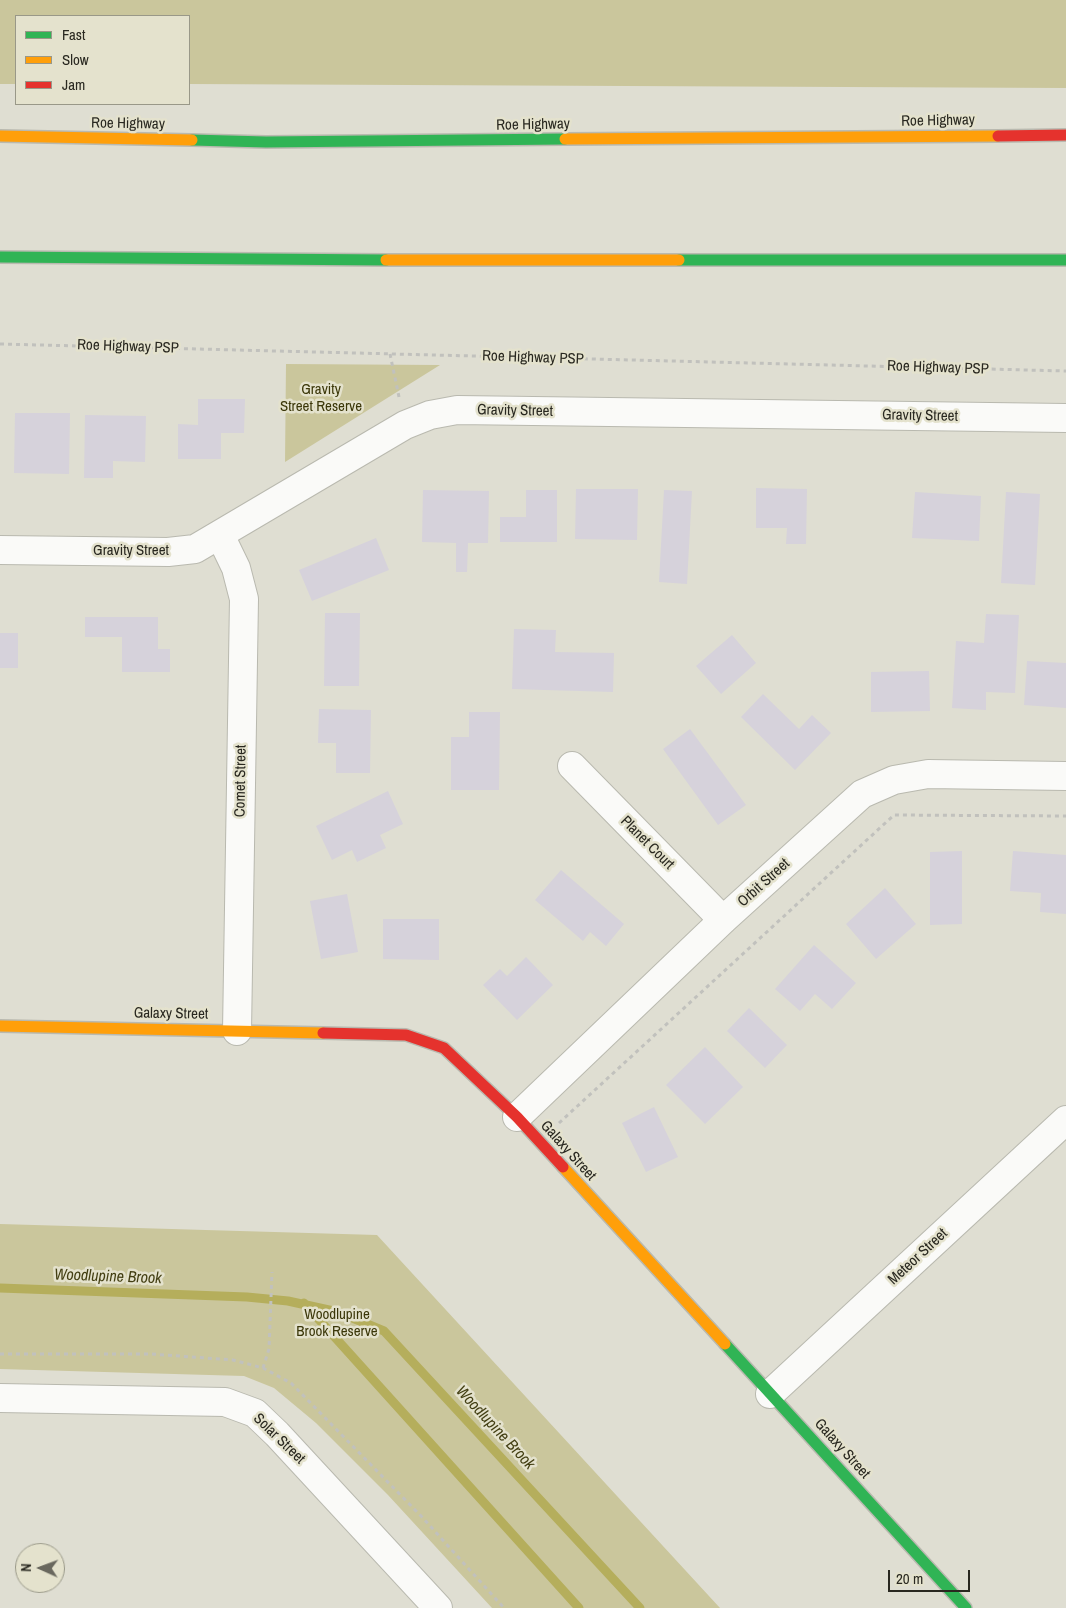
<!DOCTYPE html>
<style>
body{margin:0}
#map{position:relative;width:1066px;height:1608px;overflow:hidden;background:#dfded2;font-family:"Archivo Narrow",sans-serif}
canvas{display:block}
.legend{position:absolute;left:15px;top:15px;width:175px;height:90px;box-sizing:border-box;background:#e4e2cd;border:1px solid #999888;margin:0;padding:6px 9px;list-style:none;font-size:15px;color:#292820}
.legend li{display:flex;align-items:center;gap:10px;height:25px}
.legend b{width:25px;border:1px solid #999888}
.north{position:absolute;left:15px;top:1543px;width:50px;height:50px;box-sizing:border-box;background:#e4e2cd;border:1px solid #999888;border-radius:50%;rotate:272deg;font-size:14px;font-weight:700;line-height:20px;text-align:center;color:#292820}
.north::after{content:'';display:block;margin:auto;width:18px;height:22px;background:#69685e;clip-path:polygon(50% 0,100% 100%,50% 72%,0 100%)}
.scale{position:absolute;left:888px;top:1570px;width:82px;height:22px;box-sizing:border-box;border:2px solid #292820;border-top:0;padding-left:6px;font-size:15px;line-height:18px;white-space:nowrap;color:#292820;-webkit-text-stroke:4px #e4e2cd;paint-order:stroke}
</style>
<div id="map">
<canvas width="1066" height="1608"></canvas>
<ul class="legend">
<li><b style="height:6px;background:#30b455"></b>Fast</li>
<li><b style="height:6px;background:#ff9f0a"></b>Slow</li>
<li><b style="height:6px;background:#e5322d"></b>Jam</li>
</ul>
<div class="north">N</div>
<div class="scale">20 m</div>
</div>
<script>
const ctx = document.querySelector('canvas').getContext('2d');
ctx.lineJoin = 'round';
function fill(path, color) {
  ctx.fillStyle = color;
  ctx.fill(path, 'evenodd');
}
function shape(rows) {
  const path = new Path2D();
  for (const r of rows) {
    path.moveTo(r[0], r[1]);
    for (let i = 2; i < r.length; i += 2) path.lineTo(r[i], r[i + 1]);
  }
  return path;
}
function stroke(path, color, width, dash) {
  ctx.strokeStyle = color;
  ctx.lineWidth = width;
  ctx.lineCap = dash ? 'butt' : 'round';
  ctx.setLineDash(dash || []);
  ctx.stroke(path);
}
function label(font, color, halo, rows, align = 'center') {
  ctx.font = font + ' "Archivo Narrow",sans-serif';
  ctx.lineWidth = 5;
  ctx.setLineDash([]);
  ctx.textBaseline = 'middle';
  ctx.strokeStyle = halo;
  ctx.fillStyle = color;
  for (const [text, x, y, turn = 0] of rows) {
    ctx.save();
    ctx.translate(x, y);
    ctx.rotate((+turn || 0) * Math.PI / 180);
    ctx.textAlign = isNaN(turn) ? turn : align;
    if (halo) ctx.strokeText(text, 0, 0);
    ctx.fillText(text, 0, 0);
    ctx.restore();
  }
}
fill(shape([
 [0,0,1066,0,1066,88,189,84,189,16,16,16,16,84,0,84],
 [286,364,440,365,285,462],
 [0,1224,377,1235,720,1608,492,1608,388,1495,316,1423,274,1388,244,1376,0,1369]
]), '#cac69c');
stroke(shape([
 [0,1288,247,1297,288,1301,338,1312,384,1331,640,1608],
 [304,1303,579,1608]
]), '#b5ae5c', 9);
fill(shape([
 [198,399,245,399,244,433,221,433,221,459,178,459,178,424,198,425],
 [15,413,70,413,69,474,14,473],
 [85,415,146,416,145,462,113,461,113,478,84,478],
 [756,488,807,489,806,544,786,544,787,528,756,528],
 [576,489,638,489,637,540,575,539],
 [423,490,489,491,488,543,468,543,467,572,456,572,456,543,422,542],
 [526,490,557,490,557,542,500,542,500,517,526,517],
 [664,490,692,491,687,584,659,582],
 [915,492,981,496,979,541,912,538],
 [1006,492,1040,494,1035,585,1001,583],
 [376,538,389,570,312,601,299,570],
 [325,613,360,613,359,686,324,686],
 [986,614,1019,615,1015,693,986,692,986,710,952,708,956,641,984,643],
 [85,617,158,617,158,649,170,649,170,672,122,672,122,637,85,637],
 [514,629,556,630,555,652,614,653,613,692,512,689],
 [0,633,18,633,18,668,0,668],
 [732,635,756,663,721,694,696,666],
 [1027,661,1066,663,1066,708,1024,705],
 [929,671,930,711,871,712,871,672],
 [763,694,799,729,812,715,831,733,795,770,741,717],
 [319,709,371,710,370,773,336,773,336,743,318,743],
 [469,712,500,712,499,790,451,790,451,737,469,737],
 [690,729,746,805,718,825,663,749],
 [388,791,403,824,380,835,386,848,357,862,352,850,332,860,316,826],
 [962,851,962,924,930,925,930,852],
 [1013,851,1066,855,1066,914,1040,912,1041,893,1010,891],
 [561,870,624,924,606,946,590,932,583,941,535,900],
 [885,888,916,924,876,959,846,924],
 [347,894,358,952,321,959,310,901],
 [383,919,439,919,439,960,383,959],
 [814,945,856,983,832,1009,815,994,800,1011,775,989],
 [526,957,553,985,517,1020,483,985,500,969,507,976],
 [749,1008,787,1045,765,1068,727,1031],
 [705,1047,743,1087,705,1124,666,1085],
 [654,1107,678,1157,646,1172,622,1123]
]), '#d6d2db');
const street = shape([
 [220,535,236,568,244,599,237,1031],
 [0,550,168,552,195,549,405,425,430,415,457,410,1066,418],
 [572,766,723,920],
 [517,1117,723,920,862,794,894,780,928,774,1066,776],
 [770,1394,1066,1120],
 [0,1398,225,1402,255,1413,277,1434,438,1608]
]);
const fast = shape([
 [192,140,266,142,565,139],
 [0,257,386,260],
 [679,260,1066,260],
 [725,1344,966,1608]
]);
const slow = shape([
 [0,136,192,140],
 [565,139,998,136],
 [386,260,679,260],
 [0,1026,323,1033],
 [563,1167,725,1344]
]);
const jam = shape([
 [998,136,1066,135],
 [323,1033,406,1035,444,1048,517,1117,563,1167]
]);
stroke(street, '#b9b9af', 30);
stroke(fast, '#b9b9af', 14);
stroke(slow, '#b9b9af', 14);
stroke(jam, '#b9b9af', 14);
stroke(shape([
 [0,344,1066,371],
 [390,354,399,397],
 [559,1123,894,815,1066,816],
 [0,1354,151,1354,233,1360,263,1368,291,1383,422,1517,504,1608],
 [263,1368,269,1349,272,1272]
]), '#c1c1bd', 3, [4, 4]);
stroke(street, '#fafaf8', 28);
stroke(fast, '#30b455', 11);
stroke(slow, '#ff9f0a', 11);
stroke(jam, '#e5322d', 11);
label('15px', '#292820', '#e4e2cd', [
 ["Roe Highway",938,121,-1],
 ["Roe Highway",128,124,1],
 ["Roe Highway",533,125,-1],
 ["Roe Highway PSP",128,347,2],
 ["Roe Highway PSP",533,358,2],
 ["Roe Highway PSP",938,368,2],
 ["Gravity Street",515,411,1],
 ["Gravity Street",920,416,1],
 ["Gravity Street",131,551],
 ["Comet Street",241,781,-89],
 ["Planet Court",647,843,45],
 ["Orbit Street",764,883,-42],
 ["Galaxy Street",171,1014,1],
 ["Galaxy Street",568,1151,48],
 ["Meteor Street",918,1257,-43],
 ["Solar Street",279,1439,44],
 ["Galaxy Street",842,1449,48]
]);
label('15px', '#3b3709', '#e4e2cd', [
 ["Gravity",321,390],
 ["Street Reserve",321,407],
 ["Woodlupine",337,1315],
 ["Brook Reserve",337,1332]
]);
label('italic 16px', '#433f13', '#e4e2cd', [
 ["Woodlupine Brook",108,1277,2],
 ["Woodlupine Brook",495,1428,47]
]);
</script>
